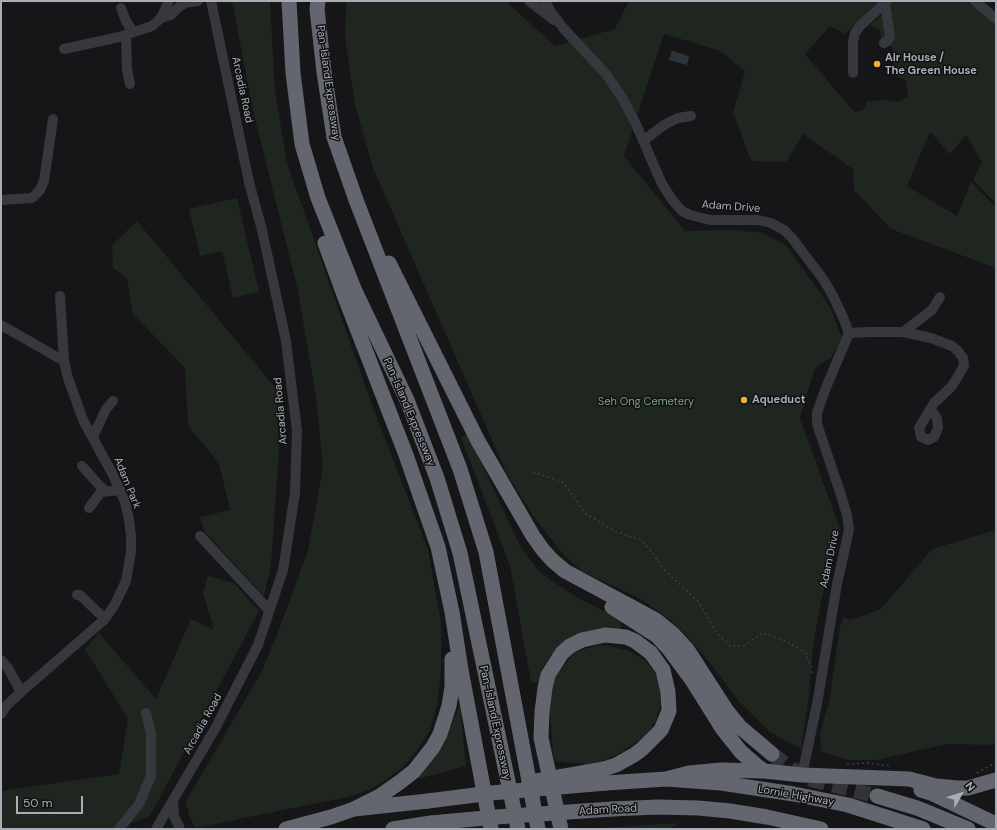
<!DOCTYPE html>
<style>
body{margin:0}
#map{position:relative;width:997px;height:830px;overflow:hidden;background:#161618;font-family:"DM Sans",sans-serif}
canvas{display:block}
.frame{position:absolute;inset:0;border:2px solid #a8adb8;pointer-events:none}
.north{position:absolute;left:941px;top:774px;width:40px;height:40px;-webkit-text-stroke:3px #111113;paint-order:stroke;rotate:51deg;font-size:11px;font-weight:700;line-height:16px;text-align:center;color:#a8adb8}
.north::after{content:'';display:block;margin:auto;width:14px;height:18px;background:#a8adb8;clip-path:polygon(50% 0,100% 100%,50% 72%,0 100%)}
.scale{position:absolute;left:16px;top:796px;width:67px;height:18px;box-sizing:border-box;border:2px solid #a8adb8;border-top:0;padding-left:5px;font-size:12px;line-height:14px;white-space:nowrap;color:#a8adb8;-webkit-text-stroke:3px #111113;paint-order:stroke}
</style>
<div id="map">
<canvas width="997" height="830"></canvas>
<div class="frame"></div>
<div class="north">N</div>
<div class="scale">50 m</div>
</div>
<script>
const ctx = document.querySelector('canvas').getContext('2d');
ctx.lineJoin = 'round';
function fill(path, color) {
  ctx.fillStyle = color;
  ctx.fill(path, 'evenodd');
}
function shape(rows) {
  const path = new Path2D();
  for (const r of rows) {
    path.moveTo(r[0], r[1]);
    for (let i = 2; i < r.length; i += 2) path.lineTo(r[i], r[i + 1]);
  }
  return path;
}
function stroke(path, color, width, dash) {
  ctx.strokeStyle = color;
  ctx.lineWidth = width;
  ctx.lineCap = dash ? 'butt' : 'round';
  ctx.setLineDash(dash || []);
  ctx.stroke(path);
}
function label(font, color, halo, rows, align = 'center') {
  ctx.font = font + ' "DM Sans",sans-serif';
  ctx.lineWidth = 3;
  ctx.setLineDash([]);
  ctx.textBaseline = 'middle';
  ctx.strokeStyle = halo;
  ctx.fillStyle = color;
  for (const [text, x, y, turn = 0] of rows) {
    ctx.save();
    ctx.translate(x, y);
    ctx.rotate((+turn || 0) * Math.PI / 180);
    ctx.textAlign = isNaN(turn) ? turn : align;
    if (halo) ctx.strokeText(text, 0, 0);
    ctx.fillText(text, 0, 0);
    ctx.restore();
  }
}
fill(shape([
 [232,1,270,1,275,91,287,163,371,402,428,550,441,623,441,672,437,704,430,730,418,749,404,766,387,779,369,790,348,797,195,828,189,815,186,801,261,673,278,632,308,550,323,468,316,397,297,286,253,110],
 [346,1,508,1,509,4,555,46,615,29,629,1,879,1,845,34,830,26,805,54,849,106,855,112,864,110,867,101,885,100,899,102,908,96,906,80,895,76,892,46,882,45,880,31,870,25,883,14,894,1,966,1,990,19,996,26,996,204,973,180,982,162,966,135,950,154,930,132,907,186,957,216,971,182,996,207,996,268,891,229,854,190,853,169,803,134,786,162,751,161,733,112,745,71,718,50,664,34,624,156,685,231,733,230,763,233,786,245,830,307,842,338,831,358,815,368,800,418,840,529,821,601,813,646,809,695,801,749,770,732,740,703,713,667,689,638,668,618,639,598,583,572,564,555,533,516,506,472,373,168,355,105,345,38],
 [237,198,259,292,233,298,222,251,200,256,189,209],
 [137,221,278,391,279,450,271,565,264,596,205,532,200,517,230,510,219,463,188,426,185,368,133,314,127,278,113,268,112,245],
 [468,434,520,546,537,569,552,581,580,599,620,619,621,629,557,648,542,668,538,682,531,682,510,566,461,437],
 [996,530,996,743,989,745,949,744,915,751,877,760,848,760,821,751,820,734,830,697,839,632,843,616,850,620,881,609,932,549],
 [208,576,234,583,259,611,150,816,114,829,1,829,1,791,119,774,128,719,85,649,99,633,156,699,191,619,214,630,203,593],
 [604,645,627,650,645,660,659,678,661,694,660,707,655,723,646,735,622,752,606,760,587,764,554,761,550,714,550,697,555,678,565,664,575,652,595,646],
 [460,705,466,766,418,779,444,741],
 [678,823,668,829,585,829]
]), '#1e261f');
fill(shape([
 [672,51,689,56,687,65,669,60]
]), '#2c353c');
stroke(shape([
 [772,754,795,771,813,780,877,796]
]), '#333438', 15, [15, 8]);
stroke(shape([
 [533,472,563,482,585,513,614,531,641,540,652,552,665,571,698,601,717,633,730,646,743,646,763,633,785,641,805,652,810,665,812,674],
 [847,764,868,763,891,766],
 [977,773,996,762]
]), '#3d3f44', 1.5, [2, 3]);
stroke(shape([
 [529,1,554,20],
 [545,1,551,12,564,29,606,74,621,96,635,122,662,184,673,201,682,211,690,215,710,220,758,220,771,223,784,230,792,238,823,279,832,294,843,317,849,333,825,390,817,413,817,424,839,489,847,515,849,530,837,584,817,704,802,775],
 [975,1,996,19],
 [121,8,126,21,133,32],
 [161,18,169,1],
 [126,35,127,69,130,84],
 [884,43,888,41,890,36,885,3],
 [64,49,119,37,152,26,161,18,171,15,179,7,185,3,198,1],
 [853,73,853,42,855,33,860,26,887,1],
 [643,141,664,125,678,118,691,116],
 [1,200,32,198,40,190,44,181,53,119],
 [1,325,64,361],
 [903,332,932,310,940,297],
 [849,333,869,332,903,332,931,338,952,346,958,351,963,358,964,366,952,386,934,403,919,428,921,437,928,440,934,437,938,428,937,418,930,409],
 [93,437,106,409,113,401],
 [82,466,100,486,106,491],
 [89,508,101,492,120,490],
 [200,536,269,610],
 [77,595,80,595,105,619],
 [1,660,8,668,21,692],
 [1,714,7,705,21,692,105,619,115,604,126,581,131,552,131,536,129,519,125,502,112,473,83,420,68,378,64,361,60,296],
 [173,800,174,816,180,829],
 [119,829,139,804,151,776,151,734,146,713],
 [156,829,216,727,258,645,283,570,295,493,297,431,286,341,262,230,249,182,211,1]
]), '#37383d', 10);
stroke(shape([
 [289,1,293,73,302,144,318,198,355,291,407,400,437,478,460,553,518,829],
 [318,1,317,9,324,72,334,137,356,200,460,469,486,552,538,829],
 [325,243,344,295,406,455,438,547,452,612,461,670,491,829],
 [389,263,478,441,533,536,543,550,552,560,565,571,656,620,673,634,687,649,727,711,740,727,772,754],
 [612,607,657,636,669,649,692,680,722,728,741,752,756,765,764,771],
 [666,779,689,773,721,770,764,771,802,775,909,779,936,786,958,788,968,788,996,780],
 [606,783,666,779,721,783,794,794,848,805,923,829],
 [921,790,931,793,996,824],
 [877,796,917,808,968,829],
 [354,809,380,796,400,782,414,771,433,747,440,734,449,706,452,687,452,659],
 [612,809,658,807,698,808,730,811,767,817,821,829],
 [286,829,331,817,354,809,428,801],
 [393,829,431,823],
 [561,829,541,738,542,712,545,688,548,675,562,653,570,646,582,640,605,635,626,637,635,641,651,653,663,670,668,692,669,711,661,730,642,749,634,755,616,765,604,769]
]), '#63666e', 15);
stroke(shape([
 [536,781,604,769],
 [428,801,491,793,606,783],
 [431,823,496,817,612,809]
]), '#63666e', 15);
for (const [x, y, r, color] of [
 [877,64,4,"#f2b134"],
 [744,400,4,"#f2b134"]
]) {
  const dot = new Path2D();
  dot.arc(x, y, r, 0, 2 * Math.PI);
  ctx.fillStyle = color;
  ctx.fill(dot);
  stroke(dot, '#111113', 1.5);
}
label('bold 11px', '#a8adb8', '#111113', [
 ["Air House /",885,58],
 ["The Green House",885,71],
 ["Aqueduct",752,400]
], 'left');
label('11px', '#a8adb8', '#111113', [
 ["Pan-Island Expressway",328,83,82],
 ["Arcadia Road",242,90,78],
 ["Adam Drive",731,207,4],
 ["Arcadia Road",281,411,-95],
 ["Pan-Island Expressway",409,412,67],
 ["Adam Park",127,483,68],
 ["Adam Drive",830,559,-78],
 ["Pan-Island Expressway",495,723,78],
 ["Arcadia Road",203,724,-61],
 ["Lornie Highway",796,796,10],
 ["Adam Road",608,810,-3]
]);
label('11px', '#7fa381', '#111113', [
 ["Seh Ong Cemetery",646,402]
]);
</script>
